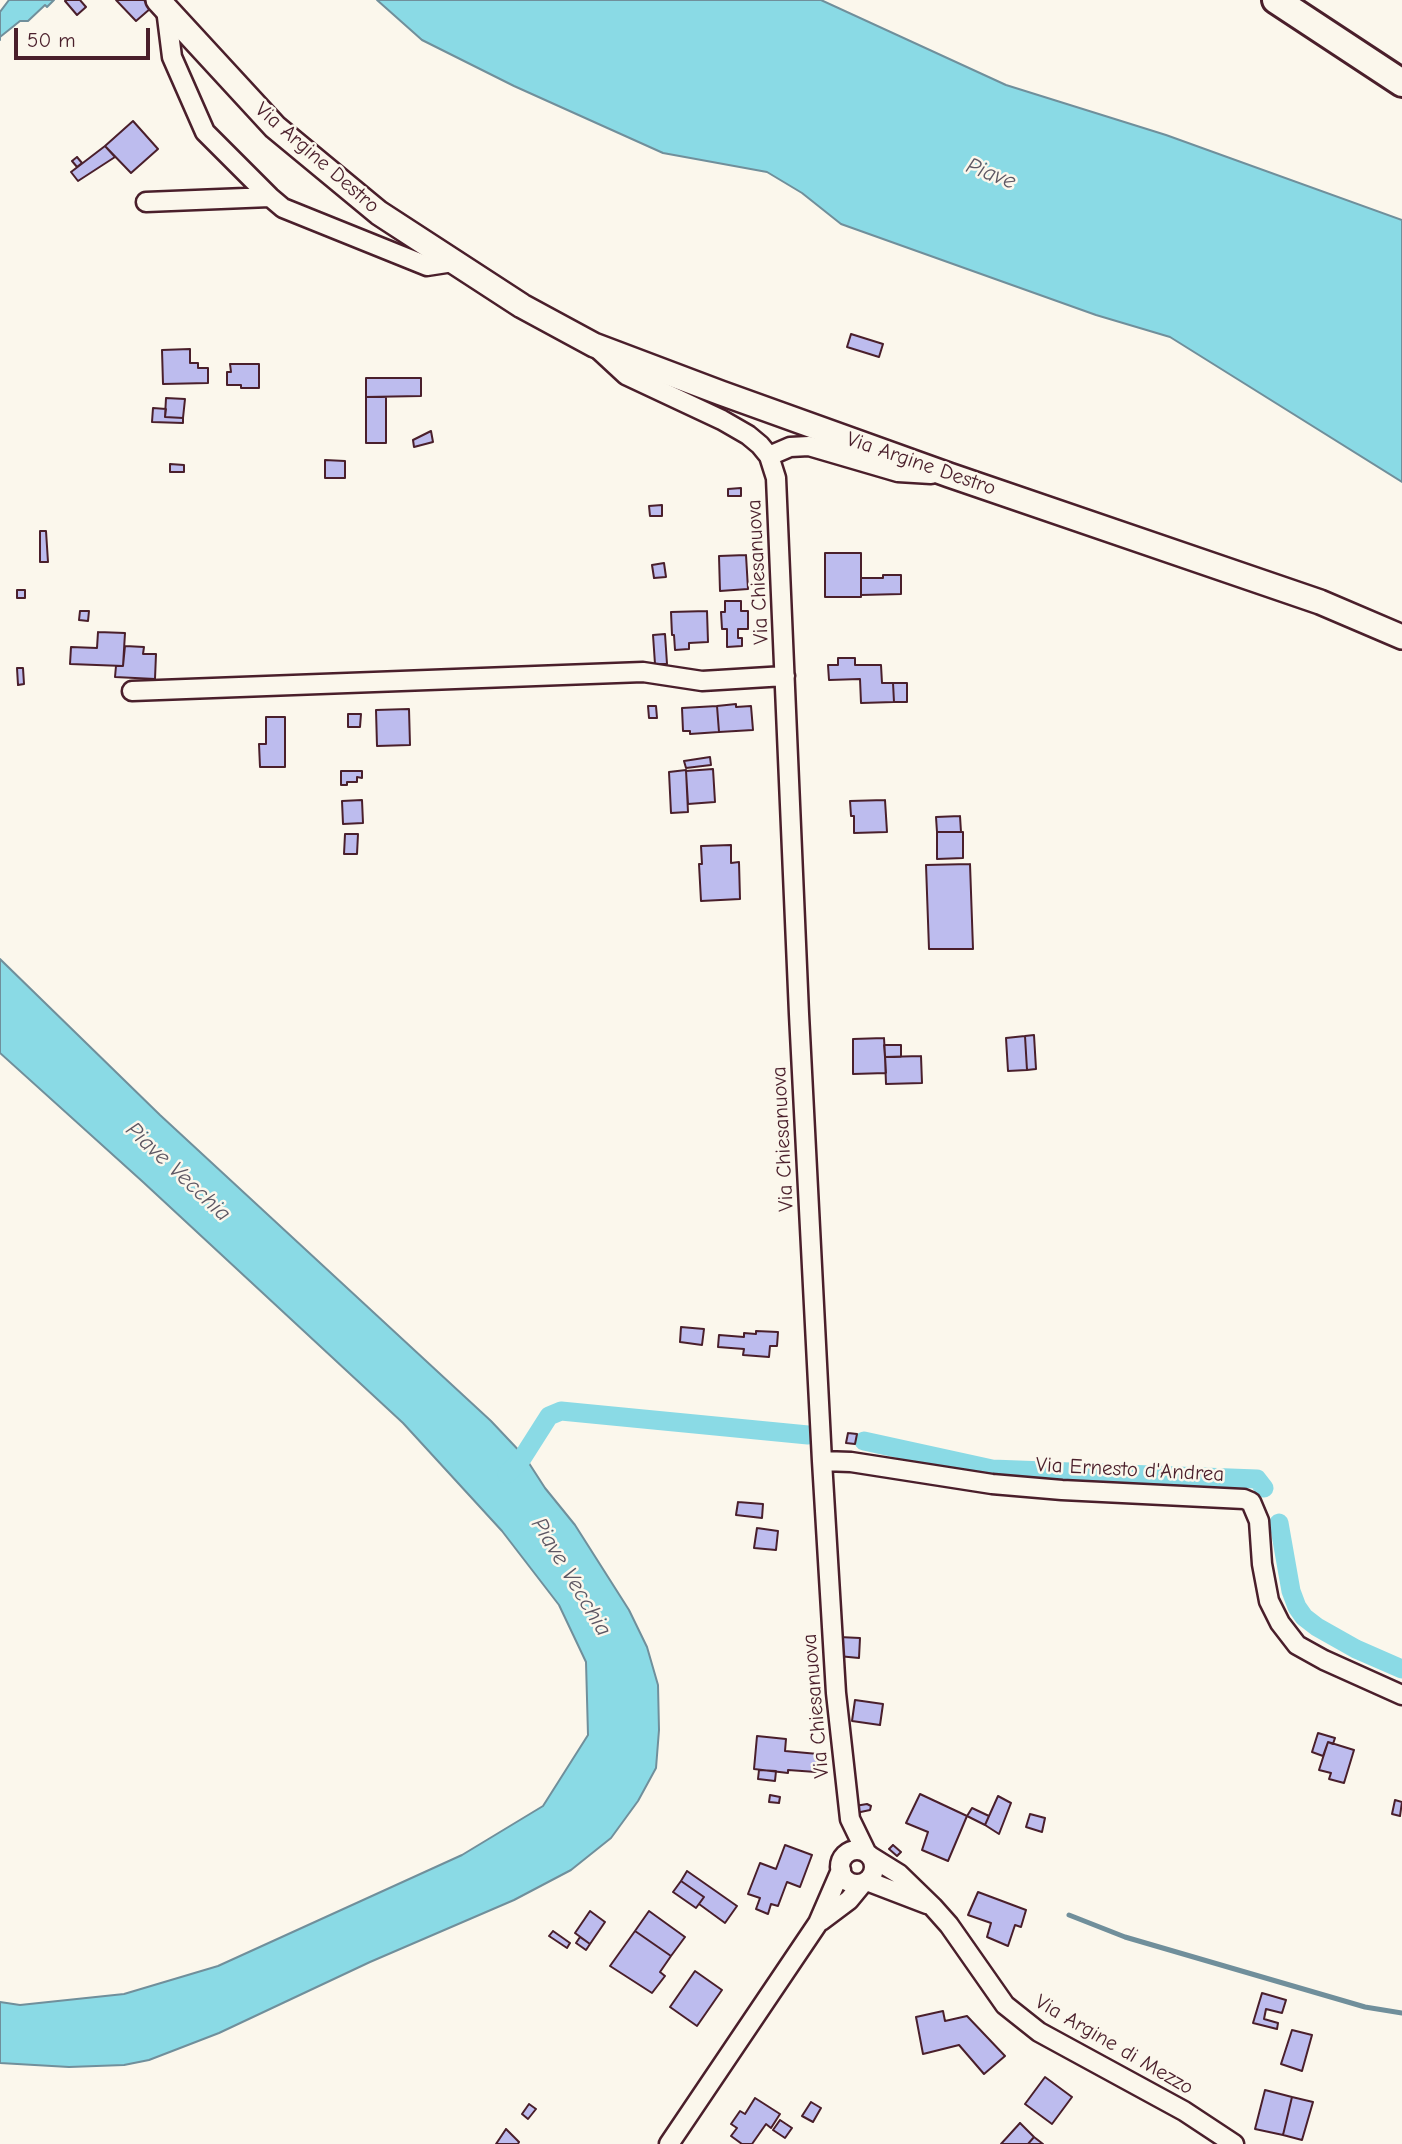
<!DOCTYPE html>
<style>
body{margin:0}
#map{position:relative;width:1402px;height:2144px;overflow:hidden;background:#fbf7ec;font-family:"Comic Neue",sans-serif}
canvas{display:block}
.scale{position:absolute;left:14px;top:28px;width:136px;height:32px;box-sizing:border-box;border:4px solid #4a1f2b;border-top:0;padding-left:9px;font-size:21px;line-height:24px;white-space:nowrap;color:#4a1f2b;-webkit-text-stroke:5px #fbf7ec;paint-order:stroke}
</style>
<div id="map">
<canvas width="1402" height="2144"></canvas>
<div class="scale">50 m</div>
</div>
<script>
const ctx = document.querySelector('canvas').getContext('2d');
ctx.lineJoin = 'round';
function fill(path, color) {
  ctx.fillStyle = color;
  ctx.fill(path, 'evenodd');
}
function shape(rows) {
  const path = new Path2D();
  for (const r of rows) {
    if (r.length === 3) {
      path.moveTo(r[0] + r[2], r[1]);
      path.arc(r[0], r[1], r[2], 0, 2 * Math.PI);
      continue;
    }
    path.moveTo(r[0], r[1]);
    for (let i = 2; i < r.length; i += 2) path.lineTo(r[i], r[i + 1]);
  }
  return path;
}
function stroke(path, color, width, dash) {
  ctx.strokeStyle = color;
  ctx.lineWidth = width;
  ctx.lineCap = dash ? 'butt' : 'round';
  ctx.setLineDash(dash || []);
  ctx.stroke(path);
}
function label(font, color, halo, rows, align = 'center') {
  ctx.font = font + ' "Comic Neue",sans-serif';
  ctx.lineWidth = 5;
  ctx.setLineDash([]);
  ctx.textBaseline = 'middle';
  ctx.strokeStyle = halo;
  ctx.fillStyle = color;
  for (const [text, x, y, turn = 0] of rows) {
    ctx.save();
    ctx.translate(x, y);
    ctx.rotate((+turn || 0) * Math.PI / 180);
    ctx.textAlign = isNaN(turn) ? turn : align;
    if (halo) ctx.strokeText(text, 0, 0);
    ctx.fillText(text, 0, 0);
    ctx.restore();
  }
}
const water = shape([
 [9,0,54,0,47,7,45,5,28,21,20,21,0,37,0,40,0,12,9,0],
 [377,0,821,0,1006,85,1166,135,1402,220,1402,482,1170,337,1096,315,841,224,802,193,767,172,663,153,514,86,422,40,377,0],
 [0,959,160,1115,491,1421,525,1457,545,1488,575,1525,629,1610,647,1647,658,1685,659,1730,656,1768,638,1801,611,1838,571,1870,514,1900,370,1962,219,2033,149,2060,124,2065,69,2067,0,2063,0,2002,20,2005,124,1994,218,1966,462,1855,543,1806,588,1735,586,1662,559,1605,502,1531,403,1423,143,1182,0,1053,0,959]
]);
fill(water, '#8adae5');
stroke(water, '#708f9b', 2);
stroke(shape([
 [1069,1915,1125,1937,1365,2007,1402,2013]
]), '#708f9b', 5);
stroke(shape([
 [864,1441,992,1469,1257,1479,1264,1488],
 [507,1474,521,1460,549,1416,561,1411,808,1435],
 [1279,1523,1291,1591,1297,1607,1304,1617,1317,1627,1356,1649,1402,1669]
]), '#8adae5', 19);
const building = shape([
 [67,0,80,0,86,7,77,15,65,1,67,0],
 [116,0,144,0,151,8,136,21,116,0],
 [133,121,158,149,131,173,105,146,133,121],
 [105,146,115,157,78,181,71,172,105,146],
 [77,157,82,163,77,167,72,161,77,157],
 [851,334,883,344,879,357,847,347,851,334],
 [190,349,190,363,198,363,198,368,208,368,208,383,163,384,162,350,190,349],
 [230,364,259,364,259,388,241,388,241,385,227,385,227,372,231,372,230,364],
 [366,378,421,378,421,396,366,397,366,378],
 [366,397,386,397,386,443,366,443,366,397],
 [166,398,185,399,183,418,165,417,166,398],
 [153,408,166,409,165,417,183,418,183,423,152,422,153,408],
 [431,431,433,442,414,447,413,440,431,431],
 [325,460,345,461,345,478,325,478,325,460],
 [170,464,184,465,184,472,170,472,170,464],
 [741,488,741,496,728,496,728,489,741,488],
 [662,505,662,516,650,516,649,506,662,505],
 [40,531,46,531,48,562,40,562,40,531],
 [825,553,861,553,861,597,825,597,825,553],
 [746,555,748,589,720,591,719,556,746,555],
 [664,563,666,577,654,578,652,565,664,563],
 [883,575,901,575,901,594,861,595,861,578,883,578,883,575],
 [17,590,25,590,25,598,17,598,17,590],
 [725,601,741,601,741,611,748,611,748,629,738,629,738,638,742,638,742,646,727,647,727,629,722,629,721,612,725,612,725,601],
 [80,611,89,611,88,621,79,620,80,611],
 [707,611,708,642,689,643,689,649,675,650,674,635,672,635,671,612,707,611],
 [98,632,125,633,123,666,70,664,71,647,97,648,98,632],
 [665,634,667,664,655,664,653,635,665,634],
 [125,646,144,647,143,654,156,654,155,679,115,677,116,666,123,666,125,646],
 [838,658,855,658,855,665,881,665,882,683,893,683,894,702,861,703,860,679,829,680,828,665,838,665,838,658],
 [17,668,23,668,24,684,18,685,17,668],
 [893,683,907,683,907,702,894,702,893,683],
 [736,704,736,707,751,706,753,730,719,732,717,706,736,704],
 [648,706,656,706,657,718,649,718,648,706],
 [717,706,719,732,690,734,690,731,683,731,682,708,717,706],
 [409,709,410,745,377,746,376,710,409,709],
 [348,714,361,714,360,727,348,727,348,714],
 [266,717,285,717,285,767,260,767,259,744,266,744,266,717],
 [710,757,711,765,686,768,684,761,710,757],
 [713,769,715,802,688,804,686,771,713,769],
 [686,770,688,812,671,813,669,772,686,770],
 [341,771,362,771,362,778,357,777,357,782,347,782,347,785,341,785,341,771],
 [362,800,363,823,343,824,342,801,362,800],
 [885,800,887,832,854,833,854,816,851,816,850,801,885,800],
 [960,816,961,832,937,832,936,817,960,816],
 [937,832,963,832,963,858,937,859,937,832],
 [345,834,358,834,357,854,344,854,345,834],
 [731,845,731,863,739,862,740,899,701,901,699,864,702,864,701,846,731,845],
 [970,864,973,949,929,949,926,865,970,864],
 [1034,1035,1036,1069,1027,1070,1025,1036,1034,1035],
 [1025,1036,1027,1070,1008,1071,1006,1038,1025,1036],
 [884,1038,886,1073,853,1074,853,1039,884,1038],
 [884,1045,901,1045,901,1057,885,1057,884,1045],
 [921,1056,922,1083,886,1084,885,1057,921,1056],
 [681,1327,704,1329,702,1345,680,1342,681,1327],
 [756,1331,778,1332,777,1346,770,1346,769,1357,743,1355,744,1349,718,1347,719,1335,744,1337,744,1333,756,1334,756,1331],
 [848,1433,857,1434,855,1444,846,1443,848,1433],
 [738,1502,763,1504,762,1518,736,1515,738,1502],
 [757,1528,778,1531,776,1550,754,1548,757,1528],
 [839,1637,860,1638,859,1658,838,1656,839,1637],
 [855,1700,883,1704,880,1725,852,1721,855,1700],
 [1318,1733,1335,1738,1333,1744,1328,1742,1323,1756,1312,1752,1318,1733],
 [757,1736,786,1739,785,1751,818,1754,816,1772,788,1770,788,1773,754,1769,757,1736],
 [1328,1742,1354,1750,1344,1783,1329,1779,1331,1773,1319,1770,1328,1742],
 [759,1770,776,1771,775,1781,758,1779,759,1770],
 [920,1794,967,1816,948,1861,922,1850,928,1832,906,1823,920,1794],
 [770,1795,780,1797,779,1803,769,1802,770,1795],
 [998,1796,1011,1803,999,1834,985,1825,998,1796],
 [1395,1800,1402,1802,1400,1816,1392,1814,1395,1800],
 [867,1804,871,1806,870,1810,856,1813,855,1806,867,1804],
 [972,1808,989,1816,985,1825,967,1816,972,1808],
 [1030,1814,1045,1818,1042,1832,1026,1827,1030,1814],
 [785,1845,812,1855,800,1887,787,1882,778,1906,771,1904,768,1914,756,1909,760,1898,748,1894,760,1863,776,1869,785,1845],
 [893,1845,901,1852,897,1856,889,1849,893,1845],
 [687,1871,737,1906,725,1923,699,1904,704,1897,681,1881,687,1871],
 [681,1881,704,1897,696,1908,673,1892,681,1881],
 [978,1892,1026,1910,1021,1927,1015,1925,1008,1946,987,1937,991,1923,968,1915,978,1892],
 [590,1911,605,1922,590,1944,575,1933,590,1911],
 [649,1911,685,1937,671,1956,635,1931,649,1911],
 [553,1931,570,1943,567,1948,549,1936,553,1931],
 [635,1931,671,1956,660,1972,665,1976,652,1993,610,1966,635,1931],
 [580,1937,590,1944,586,1950,576,1943,580,1937],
 [695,1971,722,1990,697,2026,670,2007,695,1971],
 [1262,1993,1286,2000,1282,2013,1266,2009,1264,2019,1278,2023,1277,2029,1253,2023,1262,1993],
 [943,2011,945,2021,967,2016,1005,2056,984,2074,959,2045,923,2054,916,2017,943,2011],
 [1292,2030,1312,2035,1302,2071,1281,2064,1292,2030],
 [1045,2077,1072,2097,1052,2124,1025,2104,1045,2077],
 [1265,2090,1292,2097,1283,2135,1255,2129,1265,2090],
 [1292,2097,1313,2102,1302,2140,1283,2135,1292,2097],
 [755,2098,780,2114,771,2128,766,2124,752,2144,742,2144,731,2136,737,2128,731,2124,740,2111,745,2114,755,2098],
 [811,2102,821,2108,813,2122,802,2116,811,2102],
 [529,2104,536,2109,528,2119,522,2114,529,2104],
 [780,2120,792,2128,785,2138,773,2130,780,2120],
 [1020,2123,1034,2137,1028,2144,1001,2144,1020,2123],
 [506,2129,519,2142,518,2144,496,2144,506,2129],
 [1034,2137,1043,2144,1028,2144,1034,2137]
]);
fill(building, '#bdbcee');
stroke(building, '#4a1f2b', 2);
const minor = shape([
 [166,9,172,57,205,132,270,197,283,208,427,266,453,262],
 [146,202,270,197],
 [599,350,626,375,722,420,748,435,760,445,769,456,776,478,799,1014,822,1461,836,1693,850,1819,866,1852],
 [769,456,790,447,809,446,898,472,931,474],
 [132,691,643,672,702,681,785,676],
 [822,1461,851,1462,992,1484,1062,1490,1244,1499,1251,1502,1259,1521,1262,1564,1269,1601,1280,1623,1297,1645,1324,1660,1402,1695],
 [857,1867,17],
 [870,1856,899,1874,933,1907,949,1925,1005,2005,1039,2032,1184,2111,1234,2144],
 [867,1881,927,1904],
 [821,1921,849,1900,863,1883],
 [669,2144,818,1923,841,1870]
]);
const tertiary = shape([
 [158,0,275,127,379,213,522,306,594,345,721,393,949,475,1320,602,1402,637]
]);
const secondary = shape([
 [1276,0,1402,83]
]);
stroke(minor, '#4a1f2b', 23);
stroke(tertiary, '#4a1f2b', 28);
stroke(secondary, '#4a1f2b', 32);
stroke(minor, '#fbf7ec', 18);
stroke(tertiary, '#fbf7ec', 23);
stroke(secondary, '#fbf7ec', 26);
label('21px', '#4a1f2b', '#fbf7ec', [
 ["Via Argine Destro",317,158,41],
 ["Via Argine Destro",921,464,19],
 ["Via Chiesanuova",758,572,-93],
 ["Via Chiesanuova",783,1139,-93],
 ["Via Ernesto d'Andrea",1130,1470,3],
 ["Via Chiesanuova",816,1706,-95],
 ["Via Argine di Mezzo",1114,2045,30]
]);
label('italic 23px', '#5d5763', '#fbf7ec', [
 ["Piave",991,174,21],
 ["Piave Vecchia",178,1172,43],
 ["Piave Vecchia",571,1577,59]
]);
</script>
